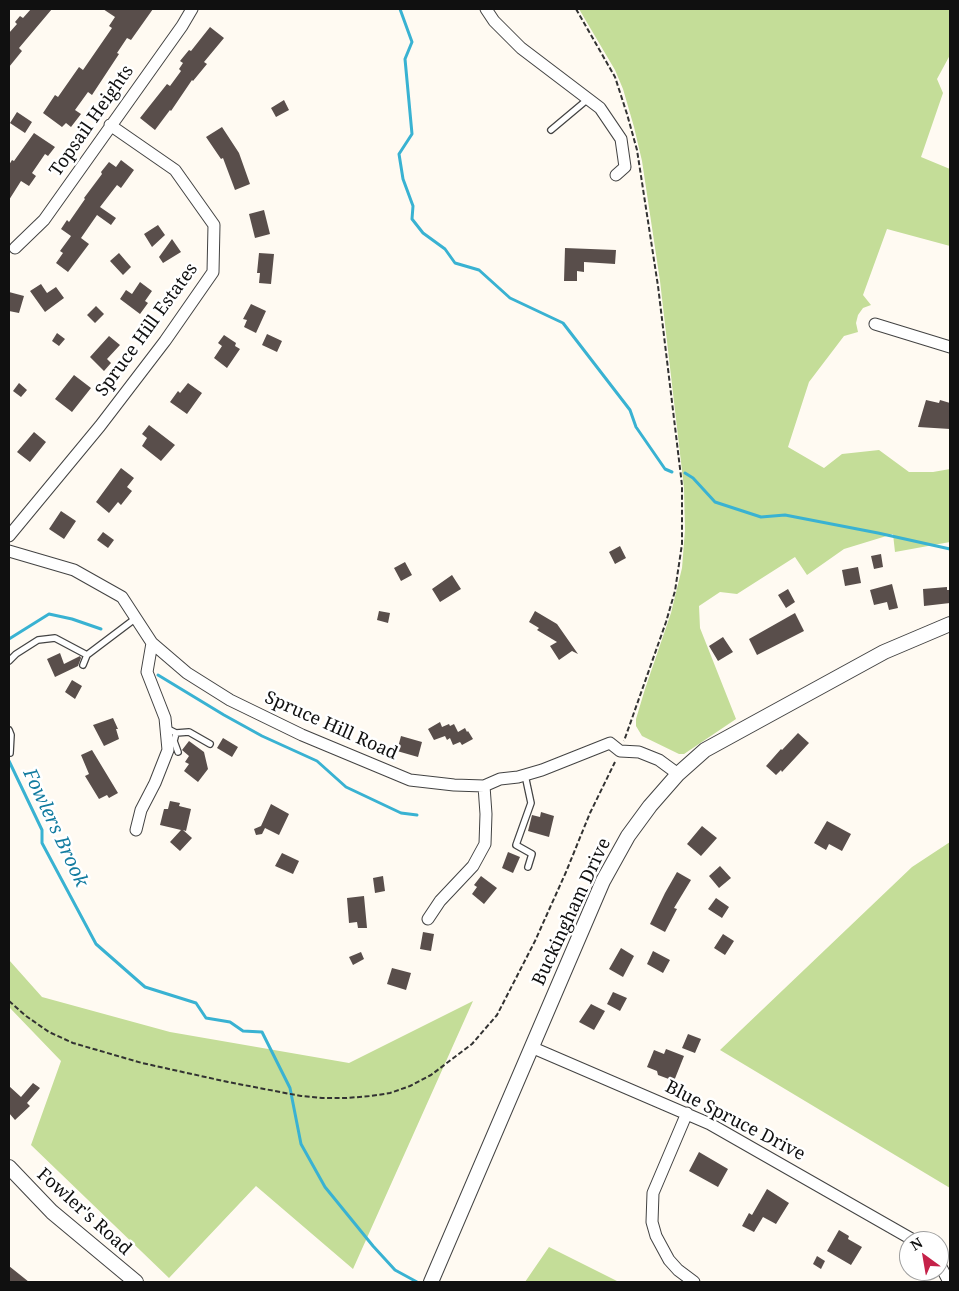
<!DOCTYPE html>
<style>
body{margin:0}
#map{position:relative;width:959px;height:1291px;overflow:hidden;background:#fffaf2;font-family:"Noto Serif",serif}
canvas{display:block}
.frame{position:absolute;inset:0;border:10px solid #101010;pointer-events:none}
.north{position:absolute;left:899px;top:1231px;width:50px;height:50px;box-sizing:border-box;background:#fff;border:1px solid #9f9f9f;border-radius:50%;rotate:328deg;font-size:14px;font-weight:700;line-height:20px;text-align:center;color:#101010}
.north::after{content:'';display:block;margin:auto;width:18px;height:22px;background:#c52249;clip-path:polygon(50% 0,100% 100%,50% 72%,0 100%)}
</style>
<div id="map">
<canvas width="959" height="1291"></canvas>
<div class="frame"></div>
<div class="north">N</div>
</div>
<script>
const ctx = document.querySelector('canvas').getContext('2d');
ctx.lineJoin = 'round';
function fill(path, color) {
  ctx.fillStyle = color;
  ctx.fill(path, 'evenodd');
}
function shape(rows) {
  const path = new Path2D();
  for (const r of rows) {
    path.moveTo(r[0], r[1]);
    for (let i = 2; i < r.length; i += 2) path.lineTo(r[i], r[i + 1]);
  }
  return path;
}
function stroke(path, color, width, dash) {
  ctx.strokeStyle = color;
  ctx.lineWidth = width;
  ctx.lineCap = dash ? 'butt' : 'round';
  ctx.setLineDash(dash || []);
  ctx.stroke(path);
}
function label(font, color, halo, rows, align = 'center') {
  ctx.font = font + ' "Noto Serif",serif';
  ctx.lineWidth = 5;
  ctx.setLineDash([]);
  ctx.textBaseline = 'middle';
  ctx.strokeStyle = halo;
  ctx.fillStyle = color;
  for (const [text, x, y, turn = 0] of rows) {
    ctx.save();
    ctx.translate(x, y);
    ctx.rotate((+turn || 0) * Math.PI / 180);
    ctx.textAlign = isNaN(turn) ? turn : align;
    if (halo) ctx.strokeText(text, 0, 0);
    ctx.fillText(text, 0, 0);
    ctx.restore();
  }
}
fill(shape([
 [579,9,950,9,950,55,937,79,943,93,921,157,950,169,950,246,887,229,863,295,871,305,863,308,858,315,856,323,858,332,844,336,809,382,788,447,824,468,842,454,879,450,909,472,933,472,950,469,950,542,895,552,893,534,844,549,807,575,795,557,737,594,720,592,699,606,700,628,736,719,684,754,679,754,642,736,636,726,636,719,645,689,671,613,682,568,685,530,684,488,660,281,642,161,634,127,623,89,615,70],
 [950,842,950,1188,720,1050,912,867],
 [9,960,42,997,170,1032,349,1063,473,1001,353,1269,256,1186,169,1278,31,1145,61,1061,9,1007],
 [549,1247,619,1282,525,1282]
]), '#c4dd98');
stroke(shape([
 [400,9,412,42,405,59,412,134,399,154,403,179,413,206,412,219,423,233,445,249,455,263,479,270,510,298,563,323,630,410,636,427,665,469,672,472],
 [685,473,693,478,715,502,761,517,785,515,878,533,950,549],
 [9,639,49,614,72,619,101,629],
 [158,675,224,715,262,736,317,761,346,787,401,813,417,815],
 [9,761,42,830,42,843,96,944,145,987,196,1003,206,1018,230,1022,243,1031,262,1032,290,1088,301,1144,325,1187,373,1246,395,1270,417,1282]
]), '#39b2d2', 3);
fill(shape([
 [31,9,52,9,19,48,22,51,9,67,9,33,17,24,15,22,20,16,23,18],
 [103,9,153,9,131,40,127,38,117,53,119,54,92,95,88,92,75,110,81,114,71,127,66,123,62,127,43,113,55,95,58,97,79,67,83,70,112,28,109,26,115,17],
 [210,27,224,38,204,62,207,64,193,81,192,80,171,111,170,110,155,130,140,118,167,84,170,86,181,71,179,69,183,63,180,61,189,50,191,51],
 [284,100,289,110,276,117,271,108],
 [17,112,32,122,25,133,10,123],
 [222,127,239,153,250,184,235,190,223,158,221,159,206,137],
 [34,133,55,147,48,156,45,154,32,173,36,176,29,186,21,181,9,200,9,165,12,160,14,161],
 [121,160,134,170,121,188,117,185,100,207,116,218,111,225,97,215,81,238,89,244,68,272,56,263,63,253,60,251,71,236,61,229,67,220,69,222,85,199,84,198,102,174,101,172,109,162,116,167],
 [264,210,270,234,255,238,249,214],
 [158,225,165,235,152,247,144,234],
 [172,239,181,252,163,263,159,257],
 [565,248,616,250,615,264,584,262,584,272,577,271,577,281,564,281],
 [119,253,131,267,123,275,110,261],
 [259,253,274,254,271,284,259,283,260,273,257,273],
 [140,282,152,291,145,301,148,303,140,314,120,299,126,290,132,294],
 [41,284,47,293,56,287,64,298,45,312,30,291],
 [9,292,24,296,19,313,9,311],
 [251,304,266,311,256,333,244,327,247,320,243,319],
 [96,306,104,314,95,323,87,315],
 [57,333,65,339,59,346,52,341],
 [267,334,282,341,277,352,262,345],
 [224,335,236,343,235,346,240,349,227,368,214,358,222,346,218,343],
 [109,336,120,345,107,359,111,363,104,371,90,357],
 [74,375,91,388,72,412,55,399],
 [19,383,27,390,21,397,13,391],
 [188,383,202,393,187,414,170,402,178,391,180,393],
 [926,400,939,403,940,400,950,403,950,429,918,427],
 [149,425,175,445,161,461,142,446,147,438,142,434],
 [34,432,46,442,30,462,17,452],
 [121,468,134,478,127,487,132,491,121,505,118,502,109,513,96,502],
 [61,511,76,521,64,539,49,529],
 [103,532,114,540,108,548,97,540],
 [620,546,626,558,615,564,609,552],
 [881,554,883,567,874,569,871,556],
 [405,562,412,575,401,581,394,568],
 [858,567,861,583,845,586,842,570],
 [452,575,461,589,440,602,432,589],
 [892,584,898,608,889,610,887,602,874,605,870,590],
 [947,587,947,590,950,590,950,603,924,606,923,589],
 [788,589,795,602,786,608,778,595],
 [379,611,390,613,388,623,377,620],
 [535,611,557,624,578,654,572,651,559,660,550,646,557,642,537,630,539,628,529,622],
 [795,613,804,631,757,655,749,639],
 [723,637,733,652,718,661,709,646],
 [60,653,64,664,80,656,81,658,78,666,55,677,47,659],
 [72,680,82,686,75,699,65,692],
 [113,718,118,729,116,729,119,739,104,746,93,725],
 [440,722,442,727,449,724,450,726,454,724,458,732,465,728,467,732,468,731,473,739,462,745,460,742,453,745,450,738,447,740,445,736,434,740,428,729],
 [798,733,809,743,782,772,781,770,776,775,766,766,781,749,782,750],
 [401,736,422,742,418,757,397,751],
 [223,738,238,747,232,757,217,748],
 [189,741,204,752,208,769,198,782,184,771,189,764,185,762,189,756,182,750],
 [92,750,118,793,109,798,107,795,99,799,85,776,89,774,81,755],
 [170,801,180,803,179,806,191,809,186,831,183,830,192,838,180,851,170,842,181,830,160,825,164,809,168,809],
 [271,804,289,814,279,835,265,828,262,834,256,835,254,829,261,826],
 [541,812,554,816,549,837,528,831,532,815,540,817],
 [827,821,851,834,842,851,829,844,826,850,814,843],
 [702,826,717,838,701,856,687,844],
 [508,852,520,857,513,873,502,868],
 [282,853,299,861,293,874,275,866],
 [720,866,731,878,719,888,709,876],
 [677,872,691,880,674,908,677,909,665,932,650,924,665,893],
 [383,876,385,891,375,893,373,878],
 [481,876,497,888,484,904,472,894,477,887,474,885],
 [364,896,367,928,358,928,357,922,349,923,347,898],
 [716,898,729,907,722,918,708,909],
 [423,932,434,934,431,951,420,949],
 [723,934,734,941,725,955,714,948],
 [621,948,634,956,623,977,609,969],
 [653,951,670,960,663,973,647,964],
 [361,952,364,959,353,965,349,957],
 [392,968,411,973,406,990,387,984],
 [613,992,627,998,620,1011,607,1004],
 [591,1004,605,1011,594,1030,579,1022],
 [688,1034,701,1039,695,1053,682,1048],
 [666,1049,684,1056,674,1081,658,1075,657,1071,647,1067,654,1050,664,1054],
 [33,1083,40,1088,27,1103,30,1106,15,1120,9,1113,9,1086,21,1097],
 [699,1152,728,1169,718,1187,689,1171],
 [767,1189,789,1203,776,1224,763,1217,754,1232,742,1226,749,1213,752,1215],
 [839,1230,849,1236,848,1239,862,1247,851,1265,827,1251],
 [817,1256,825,1261,821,1269,813,1264],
 [9,1266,29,1282,9,1282]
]), '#594e4b');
const service = shape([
 [551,130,588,99],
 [9,661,16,654,38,640,55,638,87,655],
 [83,665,87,655,136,618],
 [166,728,176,733,189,732,210,744],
 [9,730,11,735,10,753],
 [176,733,174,741,178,752],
 [525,775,531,803,516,845,532,854,528,867]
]);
const minor = shape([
 [486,9,494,21,521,48,600,108,621,139,625,167,616,175],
 [15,248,44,220,182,26,192,9],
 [875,324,950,347],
 [9,536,100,426,165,341,213,272,214,225,175,170,110,125],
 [9,551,74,570,122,597,152,643,187,673,230,700,302,735,410,780,454,785,484,786,500,779,518,777,542,770,610,743,620,751,639,752,659,760,678,774],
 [136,830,141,810,155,783,168,750,165,718,147,672,152,643],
 [428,919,440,901,473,866,485,844,486,814,484,786],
 [531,1047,710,1124,915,1241],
 [687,1113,653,1193,652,1222,656,1236,669,1260,678,1270,694,1282],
 [939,1263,949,1282]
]);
const tertiary = shape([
 [9,1167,52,1212,136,1282],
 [431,1282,603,881,628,836,650,806,678,774,705,750,884,652,950,624]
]);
stroke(service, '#434343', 8);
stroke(minor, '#434343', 13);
stroke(tertiary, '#434343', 16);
stroke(shape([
 [576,9,615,77,627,114,637,150,658,286,682,485,682,544,675,591,666,622,624,741],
 [9,1001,26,1016,49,1032,73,1043,142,1063,228,1082,301,1096,322,1098,347,1098,371,1096,390,1093,410,1086,431,1075,472,1044,497,1015,535,941,566,872,590,813,615,762]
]), '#323232', 2, [5, 2.5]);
stroke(service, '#fff', 5.5);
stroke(minor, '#fff', 11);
stroke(tertiary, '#fff', 14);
label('18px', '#101010', '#fff', [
 ["Topsail Heights",92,121,-55],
 ["Spruce Hill Estates",147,330,-54],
 ["Spruce Hill Road",331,726,24],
 ["Buckingham Drive",572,912,-65],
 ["Blue Spruce Drive",735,1121,27],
 ["Fowler's Road",84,1212,42]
]);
label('italic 19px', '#137ca0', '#fff', [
 ["Fowlers Brook",55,828,65]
]);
</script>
